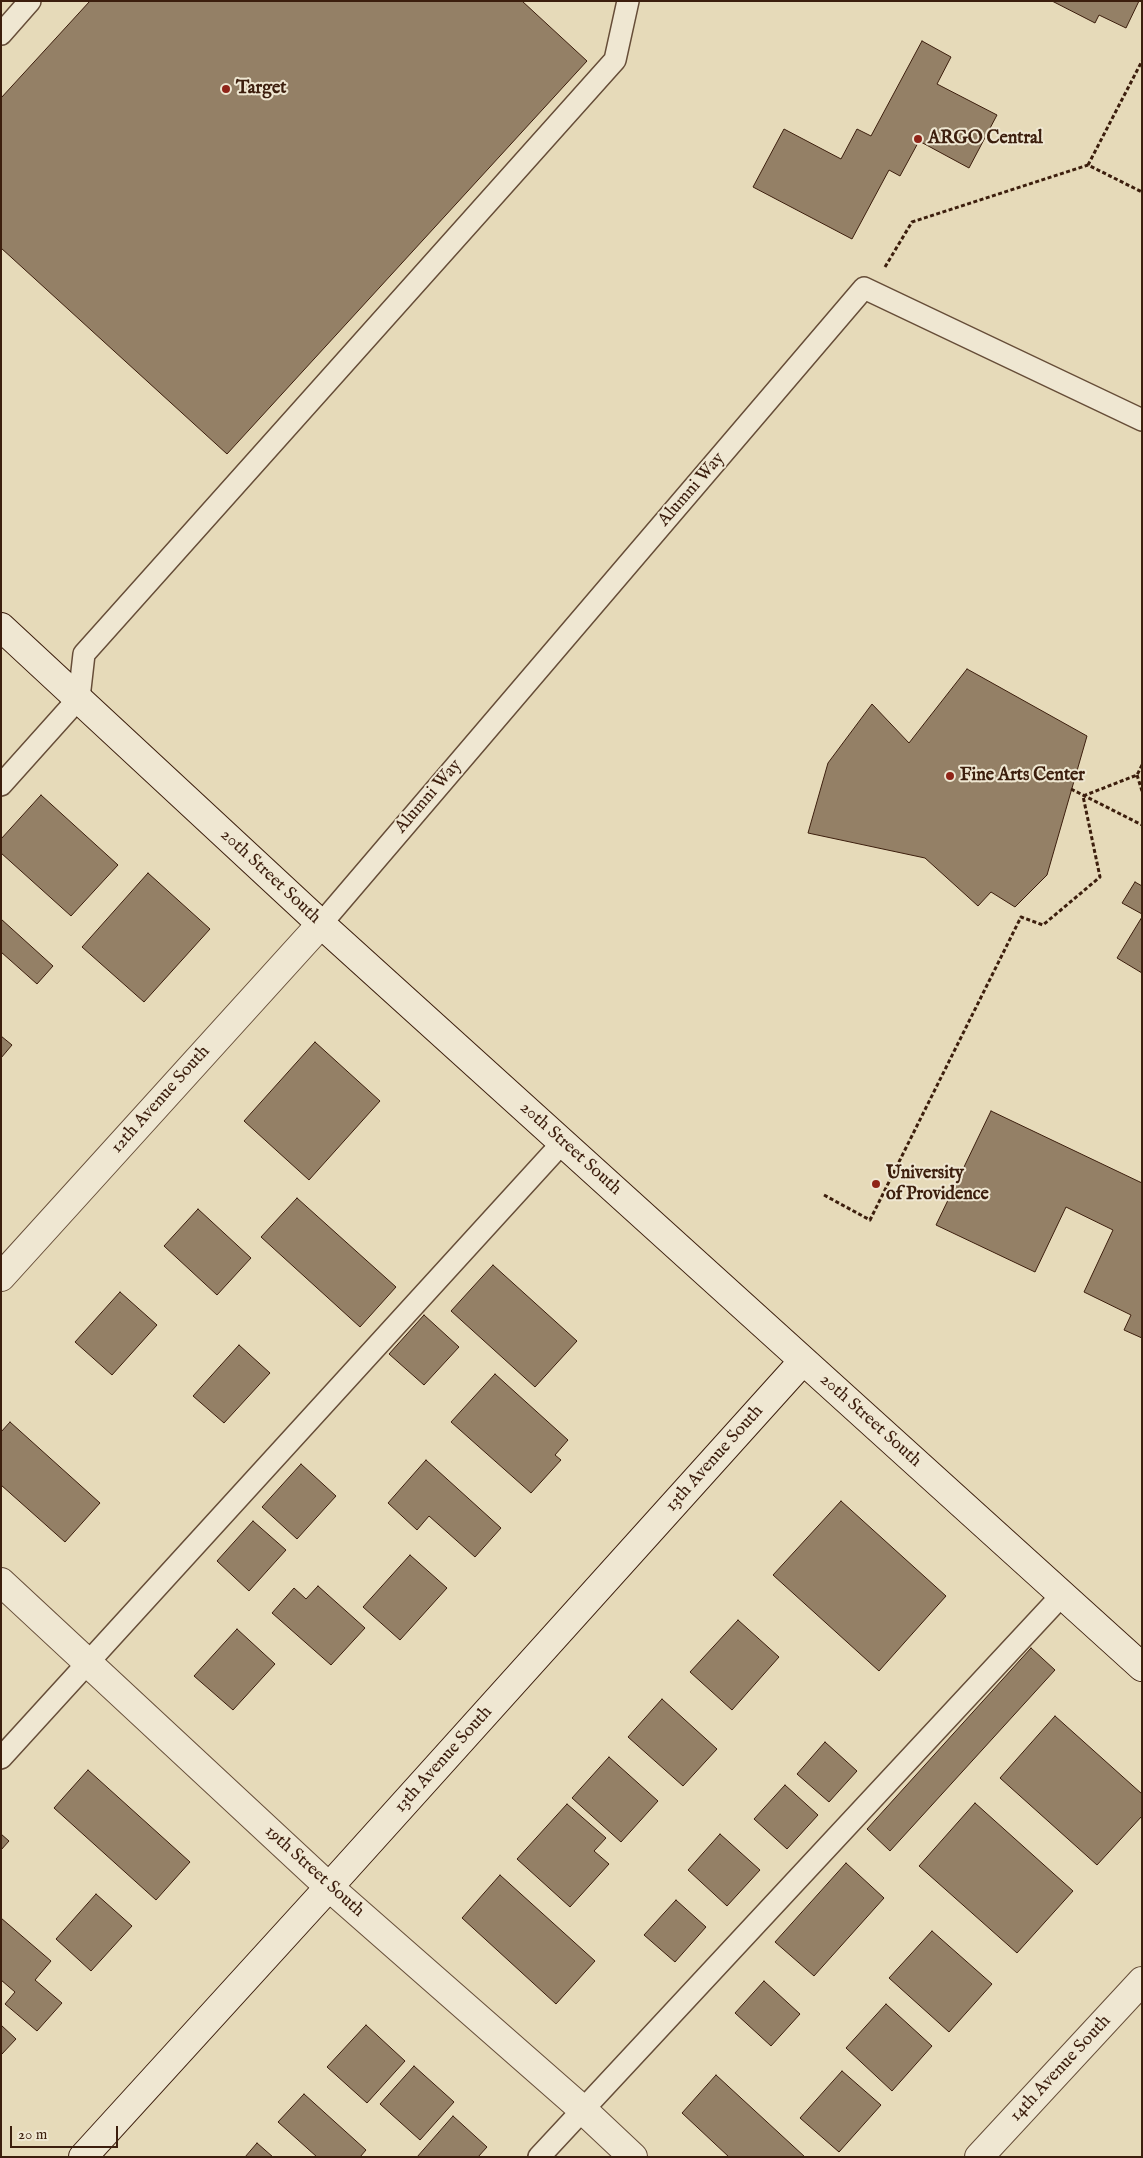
<!DOCTYPE html>
<style>
body{margin:0}
#map{position:relative;width:1143px;height:2158px;overflow:hidden;background:#e6dab9;font-family:"IM FELL English",serif}
canvas{display:block}
.frame{position:absolute;inset:0;border:2px solid #3c1e0d;pointer-events:none}
.scale{position:absolute;left:10px;top:2126px;width:108px;height:22px;box-sizing:border-box;border:2px solid #3c1e0d;border-top:0;padding-left:6px;font-size:15px;line-height:18px;white-space:nowrap;color:#3c1e0d;-webkit-text-stroke:4px #efe7d2;paint-order:stroke}
</style>
<div id="map">
<canvas width="1143" height="2158"></canvas>
<div class="frame"></div>
<div class="scale">20 m</div>
</div>
<script>
const ctx = document.querySelector('canvas').getContext('2d');
ctx.lineJoin = 'round';
function fill(path, color) {
  ctx.fillStyle = color;
  ctx.fill(path, 'evenodd');
}
function shape(rows) {
  const path = new Path2D();
  for (const r of rows) {
    path.moveTo(r[0], r[1]);
    for (let i = 2; i < r.length; i += 2) path.lineTo(r[i], r[i + 1]);
  }
  return path;
}
function stroke(path, color, width, dash) {
  ctx.strokeStyle = color;
  ctx.lineWidth = width;
  ctx.lineCap = dash ? 'butt' : 'round';
  ctx.setLineDash(dash || []);
  ctx.stroke(path);
}
function label(font, color, halo, rows, align = 'center') {
  ctx.font = font + ' "IM FELL English",serif';
  ctx.lineWidth = 4;
  ctx.setLineDash([]);
  ctx.textBaseline = 'middle';
  ctx.strokeStyle = halo;
  ctx.fillStyle = color;
  for (const [text, x, y, turn = 0] of rows) {
    ctx.save();
    ctx.translate(x, y);
    ctx.rotate((+turn || 0) * Math.PI / 180);
    ctx.textAlign = isNaN(turn) ? turn : align;
    if (halo) ctx.strokeText(text, 0, 0);
    ctx.fillText(text, 0, 0);
    ctx.restore();
  }
}
const building = shape([
 [90,1,522,1,587,61,227,454,1,248,1,98,90,1],
 [1052,1,1139,1,1126,28,1099,15,1095,23,1052,1],
 [922,41,951,57,937,84,997,115,969,168,919,141,900,176,889,170,852,239,753,187,784,129,841,159,857,129,871,136,922,41],
 [967,669,1087,736,1047,875,1015,907,991,892,978,906,925,858,808,833,828,763,872,704,909,743,967,669],
 [41,795,118,865,71,916,1,853,1,839,41,795],
 [148,873,210,929,144,1002,82,947,148,873],
 [1135,882,1142,886,1142,914,1122,903,1135,882],
 [1142,917,1142,973,1117,958,1142,917],
 [1,919,53,966,37,984,1,952,1,919],
 [1,1036,12,1045,1,1058,1,1036],
 [315,1042,380,1101,309,1180,244,1121,315,1042],
 [991,1111,1142,1183,1142,1338,1124,1330,1131,1315,1084,1292,1113,1230,1066,1207,1035,1272,936,1225,991,1111],
 [297,1198,396,1287,360,1327,261,1237,297,1198],
 [198,1209,251,1258,217,1295,164,1246,198,1209],
 [493,1265,577,1341,535,1387,451,1311,493,1265],
 [120,1292,157,1325,112,1375,75,1342,120,1292],
 [424,1315,459,1347,424,1385,389,1354,424,1315],
 [239,1345,270,1373,224,1423,193,1396,239,1345],
 [495,1374,568,1440,555,1455,561,1460,531,1493,451,1422,495,1374],
 [10,1422,100,1503,65,1542,1,1485,1,1432,10,1422],
 [426,1460,501,1528,475,1557,429,1516,417,1530,388,1503,426,1460],
 [301,1464,336,1496,297,1539,262,1507,301,1464],
 [841,1501,946,1596,879,1671,773,1575,841,1501],
 [253,1521,286,1550,249,1591,217,1561,253,1521],
 [410,1555,447,1588,400,1640,363,1607,410,1555],
 [318,1586,365,1628,331,1665,272,1613,294,1588,306,1599,318,1586],
 [738,1620,779,1657,732,1710,690,1672,738,1620],
 [237,1629,275,1664,233,1710,194,1676,237,1629],
 [1031,1648,1055,1670,890,1851,867,1829,1031,1648],
 [662,1699,717,1749,683,1786,628,1737,662,1699],
 [1055,1716,1142,1794,1142,1816,1097,1865,1000,1778,1055,1716],
 [825,1742,857,1771,829,1802,797,1774,825,1742],
 [609,1757,658,1801,621,1842,572,1798,609,1757],
 [88,1770,190,1862,156,1900,54,1808,88,1770],
 [785,1785,818,1815,787,1849,754,1819,785,1785],
 [975,1803,1073,1891,1017,1953,919,1866,975,1803],
 [567,1804,606,1838,594,1851,609,1864,570,1907,517,1859,567,1804],
 [1,1834,9,1841,1,1850,1,1834],
 [720,1834,760,1870,727,1906,688,1870,720,1834],
 [846,1863,884,1898,814,1976,775,1942,846,1863],
 [500,1875,595,1961,556,2004,462,1918,500,1875],
 [96,1894,132,1926,91,1971,56,1939,96,1894],
 [676,1900,706,1927,675,1962,644,1935,676,1900],
 [1,1918,51,1961,35,1980,62,2003,37,2031,5,2004,15,1992,1,1980,1,1918],
 [932,1931,992,1984,949,2032,889,1978,932,1931],
 [764,1981,800,2014,771,2046,735,2013,764,1981],
 [886,2004,932,2046,892,2091,846,2048,886,2004],
 [1,2025,16,2039,1,2055,1,2025],
 [366,2025,405,2061,367,2103,327,2067,366,2025],
 [414,2066,454,2102,420,2140,380,2104,414,2066],
 [842,2071,881,2105,839,2152,800,2118,842,2071],
 [716,2075,805,2157,729,2157,682,2113,716,2075],
 [304,2094,366,2150,360,2157,317,2157,278,2122,304,2094],
 [453,2116,487,2147,478,2157,417,2157,453,2116],
 [257,2143,273,2157,245,2157,257,2143]
]);
fill(building, '#948066');
stroke(building, '#3c1e0d', 1);
const lane = shape([
 [1,34,30,1],
 [1,785,79,698,84,654,615,60,628,1],
 [321,924,864,288,1142,420],
 [1,1758,563,1142],
 [539,2157,1062,1595]
]);
const street = shape([
 [1,1277,321,924],
 [1,1582,329,1887,582,2109,633,2157],
 [979,2157,1142,1981]
]);
const secondary = shape([
 [1,627,321,924,1142,1667],
 [83,2157,329,1887,803,1361]
]);
stroke(lane, '#664d38', 24);
stroke(street, '#664d38', 30);
stroke(secondary, '#3c1e0d', 30);
stroke(shape([
 [1088,165,1142,61],
 [885,267,912,222,1088,165,1142,192],
 [1137,775,1142,791],
 [1071,789,1142,825],
 [824,1195,870,1220,1021,917,1043,925,1100,877,1083,796,1137,775,1142,765]
]), '#3c1e0d', 3, [4, 2.5]);
stroke(lane, '#efe7d2', 21);
stroke(street, '#efe7d2', 28);
stroke(secondary, '#efe7d2', 28);
for (const [x, y, r, color] of [
 [226,89,5,"#8f2418"],
 [918,139,5,"#8f2418"],
 [950,776,5,"#8f2418"],
 [876,1184,5,"#8f2418"]
]) {
  const dot = new Path2D();
  dot.arc(x, y, r, 0, 2 * Math.PI);
  ctx.fillStyle = color;
  ctx.fill(dot);
  stroke(dot, '#efe7d2', 2);
}
label('bold 18px', '#3c1e0d', '#efe7d2', [
 ["Target",236,89],
 ["ARGO Central",928,139],
 ["Fine Arts Center",960,776],
 ["University",886,1174],
 ["of Providence",886,1195]
], 'left');
label('18px', '#3c1e0d', '#efe7d2', [
 ["Alumni Way",692,490,-49],
 ["Alumni Way",429,797,-49],
 ["20th Street South",270,877,43],
 ["12th Avenue South",161,1100,-48],
 ["20th Street South",570,1149,42],
 ["20th Street South",870,1421,42],
 ["13th Avenue South",715,1459,-48],
 ["13th Avenue South",444,1760,-48],
 ["19th Street South",314,1872,42],
 ["14th Avenue South",1061,2069,-47]
]);
</script>
